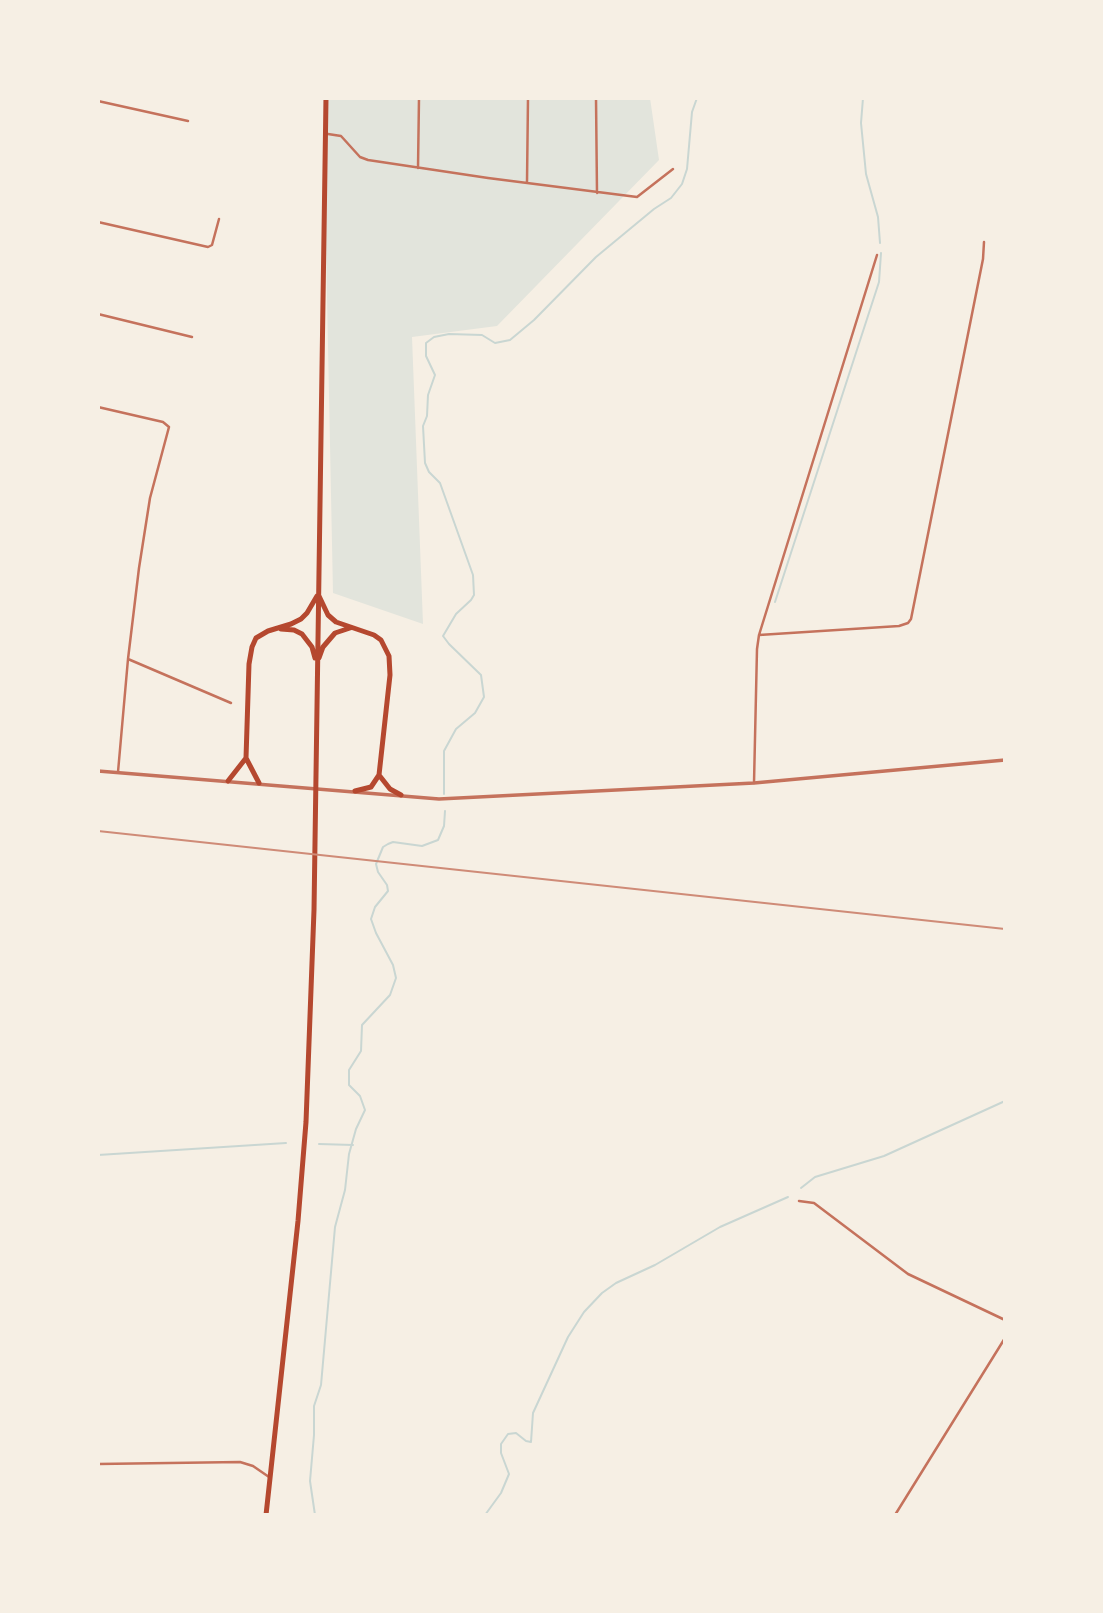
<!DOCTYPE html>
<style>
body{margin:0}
#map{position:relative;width:1103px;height:1613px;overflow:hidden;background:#f6efe4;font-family:Arial,sans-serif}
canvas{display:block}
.frame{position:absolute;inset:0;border:100px solid #f6efe4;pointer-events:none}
</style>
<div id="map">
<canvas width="1103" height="1613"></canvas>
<div class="frame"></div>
</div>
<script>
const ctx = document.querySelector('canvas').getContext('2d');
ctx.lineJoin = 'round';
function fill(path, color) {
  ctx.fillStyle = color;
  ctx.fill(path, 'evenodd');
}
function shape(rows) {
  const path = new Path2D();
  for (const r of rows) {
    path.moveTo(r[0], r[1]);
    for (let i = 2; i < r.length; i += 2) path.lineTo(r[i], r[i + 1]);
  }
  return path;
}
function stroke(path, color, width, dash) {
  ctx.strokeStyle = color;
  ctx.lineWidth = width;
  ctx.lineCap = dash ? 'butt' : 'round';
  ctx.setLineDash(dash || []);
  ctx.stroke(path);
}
fill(shape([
 [323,98,650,98,659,160,497,326,412,337,423,624,333,593]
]), '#e2e4dc');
stroke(shape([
 [863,98,861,123,866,174,878,217,880,243],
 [775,602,879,282,881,253],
 [444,794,444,751,456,729,475,713,484,697,481,675,449,644,443,636,456,614,471,600,474,595,473,575,440,483,429,472,425,463,423,426,427,416,428,395,435,375,426,356,426,343,434,337,449,334,482,335,495,343,510,340,534,320,596,257,654,209,671,198,682,184,687,169,692,112,697,98],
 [319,1144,353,1145],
 [98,1155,286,1143],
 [801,1188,815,1177,884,1156,1005,1101],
 [315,1515,310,1481,314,1435,314,1406,321,1385,335,1227,345,1190,349,1154,356,1129,365,1110,360,1096,349,1085,349,1070,361,1051,362,1025,390,995,396,978,393,965,376,933,371,919,375,907,388,891,387,885,378,872,376,864,383,847,388,844,393,842,422,846,438,840,444,826,445,811],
 [485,1515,501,1493,509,1474,501,1453,501,1444,508,1434,516,1433,526,1441,531,1442,533,1413,568,1337,584,1312,602,1293,616,1283,655,1265,720,1227,788,1197]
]), '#c9d6d2', 2);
stroke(shape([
 [596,98,597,193],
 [98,101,188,121],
 [328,134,341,136,360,157,368,160,488,178,637,197,673,169],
 [418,168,419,98],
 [527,182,528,98],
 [98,222,208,247,212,245,219,219],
 [98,314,192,337],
 [98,407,163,422,169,427,150,498,139,568,128,659,118,772],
 [759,635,899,626,908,623,911,619,983,259,984,242],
 [128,659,231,703],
 [754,783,757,649,759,635,877,255],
 [799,1201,814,1203,908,1274,1005,1320],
 [98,1464,240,1462,253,1466,269,1477],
 [895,1515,1005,1338]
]), '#c5725c', 2.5);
stroke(shape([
 [98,771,439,799,754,783,1005,760]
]), '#c5725c', 3.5);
stroke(shape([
 [319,596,328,615,336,622,374,635,381,640,389,656,390,675,379,775,371,787,355,791],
 [281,629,294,630,302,634,312,647,315,658],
 [319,658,323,647,335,633,350,628],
 [379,775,390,789,401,795],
 [228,781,246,758],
 [259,783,246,758,249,664,252,647,256,638,268,631,291,624,301,619,307,613,317,596],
 [266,1515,298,1221,306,1122,314,910,326,98]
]), '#b5482f', 5);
stroke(shape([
 [98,831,1005,929]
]), '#cf8b77', 2);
</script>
